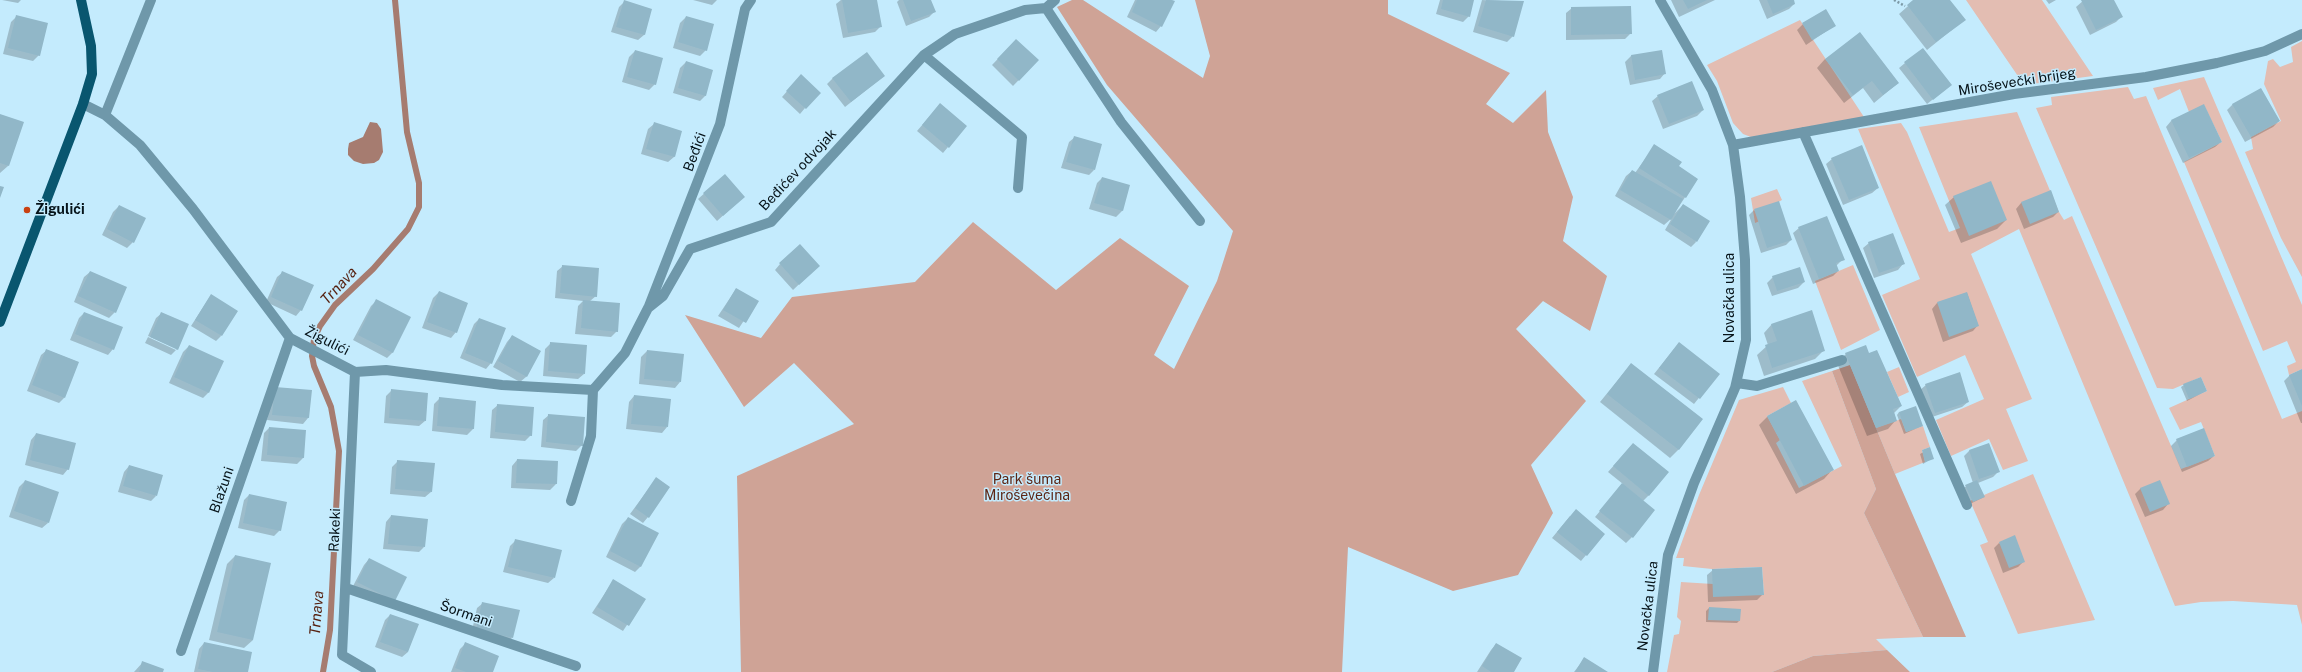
<!DOCTYPE html>
<meta charset="utf-8">
<style>
body{margin:0}
canvas{display:block;background:#c4ebfd}
</style>
<canvas width="2302" height="672"></canvas>
<script>
const ctx = document.querySelector('canvas').getContext('2d');
ctx.lineJoin = 'round';
function fill(path, color) {
  ctx.fillStyle = color;
  ctx.fill(path, 'evenodd');
}
function shape(rows) {
  const path = new Path2D();
  for (const r of rows) {
    path.moveTo(r[0], r[1]);
    for (let i = 2; i < r.length; i += 2) path.lineTo(r[i], r[i + 1]);
  }
  return path;
}
function stroke(path, color, width, dash) {
  ctx.strokeStyle = color;
  ctx.lineWidth = width;
  ctx.lineCap = dash ? 'butt' : 'round';
  ctx.setLineDash(dash || []);
  ctx.stroke(path);
}
function label(font, color, halo, rows, align = 'center') {
  ctx.font = font + ' "Public Sans",sans-serif';
  ctx.lineWidth = 3;
  ctx.setLineDash([]);
  ctx.textBaseline = 'middle';
  ctx.strokeStyle = halo;
  ctx.fillStyle = color;
  for (const [text, x, y, turn = 0] of rows) {
    ctx.save();
    ctx.translate(x, y);
    ctx.rotate((+turn || 0) * Math.PI / 180);
    ctx.textAlign = isNaN(turn) ? turn : align;
    if (halo) ctx.strokeText(text, 0, 0);
    ctx.fillText(text, 0, 0);
    ctx.restore();
  }
}
fill(shape([
 [1966,0,2042,0,2093,76,2024,85],
 [1800,20,1864,117,1751,137,1743,134,1733,123,1717,81,1707,65],
 [2302,41,2302,277,2281,238,2245,152,2253,149,2251,137,2281,121,2264,84,2268,61,2273,59,2280,67,2293,62,2291,47],
 [2204,77,2302,305,2302,369,2289,375,2287,366,2296,362,2287,341,2263,351,2184,162,2222,142,2204,105,2189,112,2180,89,2158,100,2153,88],
 [2128,87,2134,99,2146,96,2282,419,2302,411,2302,625,2297,605,2233,601,2201,602,2175,606,2019,229,1971,254,2032,399,2006,409,2028,461,2003,470,1989,439,1951,456,1936,420,1984,399,1965,355,1917,377,1882,295,1920,279,1858,129,1901,123,1907,132,1949,232,1960,228,1919,127,2017,112,2059,212,2064,220,2072,216,2181,469,2215,456,2201,422,2180,430,2169,408,2207,391,2201,377,2173,389,2157,388,2036,108,2052,105,2051,97],
 [1777,189,1782,200,1771,206,1767,218,1755,223,1751,198],
 [1853,265,1880,330,1841,350,1815,281],
 [1899,367,1909,392,1898,397,1887,372],
 [1832,371,1876,489,1864,513,1923,637,1876,639,1887,650,1813,656,1772,672,1667,672,1674,635,1679,634,1681,621,1677,617,1681,582,1713,584,1764,594,1762,567,1712,569,1683,566,1684,558,1676,558,1699,495,1739,400,1783,387,1791,403,1767,416,1780,440,1776,443,1799,488,1842,466,1802,381],
 [1901,419,1906,432,1923,426,1930,447,1922,450,1925,462,1895,474,1876,428],
 [2033,474,2095,620,2018,634,1980,545,1988,542,1970,501]
]), '#e3bdb2');
fill(shape([
 [1072,0,1083,0,1203,78,1210,56,1195,0,1388,0,1388,14,1510,73,1486,104,1513,123,1546,90,1548,132,1573,197,1563,241,1607,276,1590,331,1543,301,1516,329,1586,401,1531,465,1553,513,1518,575,1453,591,1348,547,1342,672,741,672,737,476,854,424,794,363,744,407,685,315,761,338,792,297,915,282,973,222,1056,290,1120,238,1189,286,1154,355,1174,369,1217,281,1233,231,1107,85,1057,7],
 [1850,365,1895,474,1966,637,1923,637,1864,513,1876,489,1832,371],
 [1887,650,1910,672,1772,672,1813,656]
]), '#cfa396');
fill(shape([
 [370,122,377,123,381,129,383,152,379,160,374,163,363,164,354,161,348,155,348,149,349,143,363,137]
]), '#a67c70');
fill(shape([
 [2,0,21,0,18,3],
 [693,0,717,0,712,5],
 [841,0,876,0,881,26,875,32,843,38,836,4],
 [899,0,930,0,935,11,929,17,906,26,897,2],
 [1135,0,1170,0,1161,26,1156,32,1127,17],
 [1440,0,1473,0,1469,16,1463,22,1436,14],
 [1482,0,1523,2,1513,36,1507,42,1473,32],
 [1671,0,1715,0,1679,17],
 [1759,0,1792,0,1794,4,1789,9,1767,19],
 [1915,0,1949,0,1964,20,1927,50,1899,14],
 [2046,0,2056,0,2049,4],
 [2084,0,2113,0,2121,17,2116,22,2090,35,2076,7],
 [624,2,651,10,644,35,638,40,611,32,619,7],
 [1572,8,1631,33,1625,39,1566,40,1566,13],
 [17,16,39,55,33,61,3,54,11,22],
 [686,17,706,50,700,56,673,48,680,23],
 [1803,24,1834,26,1806,45,1797,30],
 [1016,40,1038,60,1013,86,992,65],
 [635,51,655,84,649,90,622,82,629,57],
 [1661,51,1665,73,1660,79,1630,85,1625,62,1631,56],
 [1825,59,1898,83,1874,103,1863,88,1844,103,1817,68],
 [686,62,706,95,700,101,673,93,680,68],
 [1905,63,1951,85,1927,104,1899,68],
 [884,76,845,107,827,84,833,78],
 [796,81,805,108,800,114,782,97],
 [1658,96,1703,110,1697,116,1663,129,1652,101],
 [2233,104,2279,121,2273,127,2245,142,2227,110],
 [2203,106,2221,142,2215,147,2183,163,2166,127,2171,121],
 [935,110,948,147,943,153,917,131],
 [0,115,8,166,0,173],
 [654,124,680,132,674,157,668,162,641,154,648,129],
 [1075,137,1094,170,1089,175,1061,168,1069,142],
 [1655,145,1677,166,1697,179,1674,214,1683,205,1696,242,1691,247,1665,230,1672,218,1664,225,1615,196,1626,176,1632,171,1635,173],
 [1832,159,1878,188,1872,193,1843,205,1826,164],
 [725,175,738,202,717,221,698,199],
 [1102,178,1129,186,1122,211,1116,217,1089,209,1097,183],
 [2050,192,2058,212,2053,217,2024,229,2016,209,2021,203],
 [1954,197,2006,220,1997,229,1961,243,1945,205],
 [119,206,133,242,127,248,102,235,113,212],
 [1754,210,1791,240,1786,245,1761,253,1749,215],
 [1799,228,1843,259,1836,266,1838,271,1833,276,1813,284,1793,233],
 [1869,243,1903,264,1898,270,1874,278,1863,248],
 [780,264,813,271,793,290,775,270],
 [563,266,596,296,590,301,617,331,611,337,575,334,578,306,583,301,555,298,557,271],
 [90,272,115,312,109,318,74,302,84,277],
 [283,272,301,310,296,316,266,302,277,277],
 [1773,277,1804,282,1798,288,1772,296,1767,283],
 [736,289,757,301,739,328,718,316],
 [439,292,456,332,451,338,422,328,433,298],
 [1967,293,1978,325,1973,331,1943,342,1932,309,1937,303],
 [211,295,221,336,216,341,191,326],
 [376,301,393,352,387,358,353,340,371,306],
 [84,313,113,349,108,355,70,340,79,318],
 [162,313,177,349,171,355,145,343,148,337,176,350,176,348,148,336,156,318],
 [479,319,491,363,486,369,460,358,474,324],
 [1772,324,1824,350,1815,359,1764,376,1757,355,1768,345,1764,333],
 [512,336,540,351,526,377,520,382,493,367,507,342],
 [551,343,584,374,578,379,543,376,545,349],
 [189,346,222,362,208,393,203,398,169,383,183,352],
 [1674,349,1718,374,1694,404,1654,374],
 [47,350,78,362,64,398,59,403,27,391,41,355],
 [647,351,680,382,675,388,639,384,641,357],
 [1846,354,1868,354,1901,406,1894,413,1896,420,1888,429,1867,436,1837,363],
 [1631,364,1679,449,1670,458,1600,402],
 [2302,370,2302,423,2301,423,2284,381,2290,375],
 [1926,385,1968,402,1962,407,1929,418,1920,390],
 [2184,385,2206,391,2187,401,2181,387],
 [392,390,425,421,419,426,384,423,386,396],
 [311,391,308,418,303,424,267,420,269,393],
 [634,396,667,427,662,433,626,429,629,402],
 [440,398,475,402,473,429,467,435,432,431,434,404],
 [498,405,531,435,525,441,490,438,492,410],
 [1899,412,1922,426,1904,434,1897,415],
 [549,415,582,445,576,451,541,447,543,420],
 [1768,416,1832,470,1824,479,1796,494,1759,425],
 [269,428,305,431,303,458,297,464,261,461,264,433],
 [36,434,68,469,63,475,25,465,31,440],
 [2177,440,2214,456,2208,461,2182,472,2171,446],
 [1633,444,1649,495,1643,501,1632,537,1626,543,1595,517,1623,484,1608,472],
 [1989,444,1998,472,1993,477,1978,483,1984,497,1970,504,1963,488,1973,483,1964,456,1969,451],
 [1929,449,1933,458,1923,464,1920,454],
 [517,460,557,462,556,484,550,490,511,488,512,466],
 [398,461,431,492,425,497,390,494,392,467],
 [129,466,156,496,151,501,118,492,124,472],
 [656,479,648,517,643,523,630,514],
 [25,481,48,523,42,528,9,517,19,487],
 [2141,488,2168,504,2163,510,2145,517,2135,494],
 [249,495,280,530,274,536,238,528,244,500],
 [391,516,424,547,419,552,383,549,386,522],
 [1570,516,1604,534,1581,561,1552,538],
 [628,518,641,566,635,572,606,557,622,524],
 [516,540,554,578,548,583,503,572,510,546],
 [1999,543,2024,561,2018,567,2003,573,1994,548],
 [235,556,253,640,244,648,209,640,227,564],
 [369,559,394,600,352,588,364,565],
 [1713,570,1763,594,1757,600,1708,602,1707,575],
 [613,581,644,599,623,631,592,613],
 [483,603,512,638,507,643,471,635,477,608],
 [1709,608,1739,621,1737,623,1706,622,1706,611],
 [390,615,408,652,402,657,375,647,385,620],
 [204,643,247,672,194,672,199,649],
 [466,643,492,672,451,672,460,649],
 [1496,644,1513,672,1477,672,1491,650],
 [1584,659,1606,672,1574,672],
 [143,662,161,672,134,672]
]), '#0003');
stroke(shape([
 [323,672,330,630,339,451,331,407,314,366,312,356,314,339,320,326,335,305,373,269,408,229,419,207,419,183,407,132,395,0]
]), '#a67c70', 6);
fill(shape([
 [624,0,652,9,645,35,616,27],
 [842,0,877,0,882,27,848,33],
 [903,0,931,0,936,12,911,21],
 [1137,0,1172,0,1175,1,1162,27,1132,12],
 [1443,0,1474,0,1470,17,1441,9],
 [1486,0,1524,1,1514,37,1478,26],
 [1683,0,1707,0,1688,9],
 [1767,0,1794,0,1795,4,1773,14],
 [1913,0,1950,0,1966,20,1936,42,1907,5],
 [2081,0,2114,0,2123,17,2096,30],
 [1631,6,1632,34,1571,35,1571,7],
 [1826,9,1836,26,1812,40,1802,23],
 [16,15,48,23,40,56,8,48],
 [686,16,714,24,707,51,678,42],
 [1860,32,1899,83,1883,95,1872,81,1853,95,1825,59],
 [1016,39,1039,60,1019,81,997,59],
 [1923,48,1952,85,1933,100,1904,62],
 [635,50,663,58,656,85,627,77],
 [1662,50,1666,74,1635,80,1631,55],
 [867,52,885,76,851,102,832,78],
 [686,61,713,70,706,96,678,88],
 [801,74,821,93,806,109,786,91],
 [1692,81,1704,110,1669,124,1657,95],
 [2261,88,2280,121,2251,137,2232,104],
 [940,103,967,126,949,148,922,125],
 [2204,104,2222,142,2189,158,2171,120],
 [0,114,24,122,9,166,0,163],
 [654,122,682,131,675,157,646,149],
 [1074,136,1102,144,1095,170,1066,162],
 [1654,144,1682,162,1679,166,1698,179,1686,198,1639,168],
 [1862,145,1879,188,1849,200,1831,158],
 [1632,170,1683,199,1671,220,1620,190],
 [725,174,745,197,723,216,703,193],
 [1102,177,1130,185,1123,211,1094,203],
 [1991,181,2007,220,1969,236,1953,196],
 [0,186,4,187,0,198],
 [2051,190,2059,212,2030,224,2021,202],
 [1779,201,1792,240,1767,248,1754,209],
 [1683,204,1710,221,1697,242,1670,224],
 [119,205,146,218,134,243,107,229],
 [1827,216,1845,260,1836,263,1839,271,1819,279,1798,227],
 [1893,233,1905,264,1879,273,1868,242],
 [800,244,820,266,799,285,779,263],
 [562,265,599,268,597,297,560,293],
 [1800,267,1805,282,1777,291,1772,276],
 [90,271,127,287,116,313,78,296],
 [282,271,314,285,302,311,271,297],
 [736,288,759,301,746,323,723,310],
 [439,291,468,303,457,333,427,322],
 [1967,292,1979,326,1949,337,1937,302],
 [211,294,238,311,222,336,195,320],
 [376,299,411,317,393,353,358,335],
 [583,300,620,303,618,332,581,328],
 [1812,310,1825,351,1772,368,1765,345,1777,341,1771,324],
 [84,312,123,327,114,350,75,334],
 [161,312,189,324,178,350,150,337],
 [479,318,506,328,492,364,465,353],
 [512,335,541,351,527,377,498,361],
 [550,342,587,345,585,374,548,371],
 [1679,342,1720,374,1700,399,1659,368],
 [189,345,224,361,209,393,174,377],
 [1866,345,1869,353,1877,350,1902,406,1893,409,1897,421,1876,428,1845,353],
 [46,349,79,362,65,398,32,385],
 [647,350,684,354,681,382,644,379],
 [1631,363,1703,419,1679,450,1607,394],
 [2302,369,2302,406,2289,375],
 [1960,372,1969,402,1935,413,1925,384],
 [2201,377,2207,391,2189,399,2183,384],
 [275,387,312,390,309,418,272,415],
 [391,389,428,393,426,421,389,418],
 [634,395,671,399,668,427,631,424],
 [439,397,476,401,474,429,437,426],
 [1796,400,1834,470,1804,486,1767,416],
 [497,404,534,407,532,436,495,432],
 [1916,406,1923,426,1906,432,1899,412],
 [548,414,585,417,583,446,546,442],
 [269,427,306,430,304,458,267,455],
 [2204,428,2215,456,2187,467,2176,439],
 [36,433,76,443,69,470,30,460],
 [1633,443,1669,472,1649,496,1613,466],
 [1989,443,2000,472,1979,479,1969,450],
 [1930,447,1934,459,1925,462,1922,450],
 [517,459,558,461,557,484,516,483],
 [397,460,435,463,432,492,395,489],
 [129,465,163,475,157,496,123,486],
 [656,477,670,487,649,518,635,508],
 [25,480,59,492,49,523,14,511],
 [1977,480,1985,497,1973,502,1965,485],
 [2160,480,2170,504,2150,512,2140,488],
 [1622,483,1655,510,1633,538,1599,511],
 [249,494,287,502,281,531,243,523],
 [1576,509,1605,534,1587,556,1557,532],
 [391,515,428,519,425,547,388,544],
 [628,517,659,533,641,567,610,551],
 [2015,535,2025,562,2009,568,1999,542],
 [515,539,562,550,555,578,508,567],
 [235,555,271,563,253,640,217,632],
 [369,558,407,577,395,601,357,582],
 [1762,567,1764,595,1713,597,1712,569],
 [613,579,646,599,629,626,597,607],
 [482,602,520,610,513,638,476,629],
 [1709,607,1741,609,1740,621,1708,620],
 [390,614,419,624,408,652,380,642],
 [204,642,252,652,248,672,213,672,198,669],
 [465,642,499,656,493,672,466,672,455,668],
 [1496,643,1522,658,1514,672,1491,672,1482,666],
 [1584,657,1608,672,1575,672],
 [142,661,164,669,163,672,139,672]
]), '#91b7c8');
stroke(shape([
 [1894,0,1905,6]
]), '#7c99a6', 2.5, [2, 2]);
stroke(shape([
 [1046,8,1121,122,1200,221],
 [924,55,1022,137,1018,188],
 [83,104,105,115,140,145,193,209,290,338,355,372,386,370,502,385,593,390],
 [105,115,151,0],
 [1803,132,1967,505],
 [1733,145,2014,94,2146,77,2217,63,2265,51,2302,34],
 [649,306,720,124,745,9,751,0],
 [355,372,342,655,371,672],
 [1737,383,1757,386,1842,360],
 [593,390,625,353,648,308,663,296,690,249,771,222,924,55,955,34,1025,10,1046,8,1055,0],
 [571,501,591,436,593,390],
 [346,588,576,666],
 [181,651,290,338],
 [1653,672,1668,555,1694,483,1735,388,1746,340,1745,260,1740,197,1733,145,1712,90,1660,0]
]), '#6f98aa', 10);
stroke(shape([
 [0,322,83,104,92,74,91,46,81,0]
]), '#09566f', 10);
for (const [x, y, r, color] of [
 [27,210,4,"#c94111"]
]) {
  const dot = new Path2D();
  dot.arc(x, y, r, 0, 2 * Math.PI);
  ctx.fillStyle = color;
  ctx.fill(dot);
  stroke(dot, '#c4ebfd', 1.5);
}
label('14px', '#061319', '#c4ebfd', [
 ["Miroševečki brijeg",2017,82,-9],
 ["Beđići",695,152,-70],
 ["Beđićev odvojak",798,170,-47],
 ["Novačka ulica",1730,298,-90],
 ["Žigulići",327,341,27],
 ["Blažuni",222,490,-71],
 ["Rakeki",335,530,-88],
 ["Novačka ulica",1648,606,-83],
 ["Šormani",466,614,19]
]);
label('bold 14px', '#061319', '#c4ebfd', [
 ["Žigulići",35,210]
], 'left');
label('14px', '#5d2615', '#c4ebfd', [
 ["Park šuma",1027,480],
 ["Miroševečina",1027,496]
]);
label('italic 15px', '#551f0e', '#c4ebfd', [
 ["Trnava",339,286,-47],
 ["Trnava",317,613,-85]
]);
</script>
